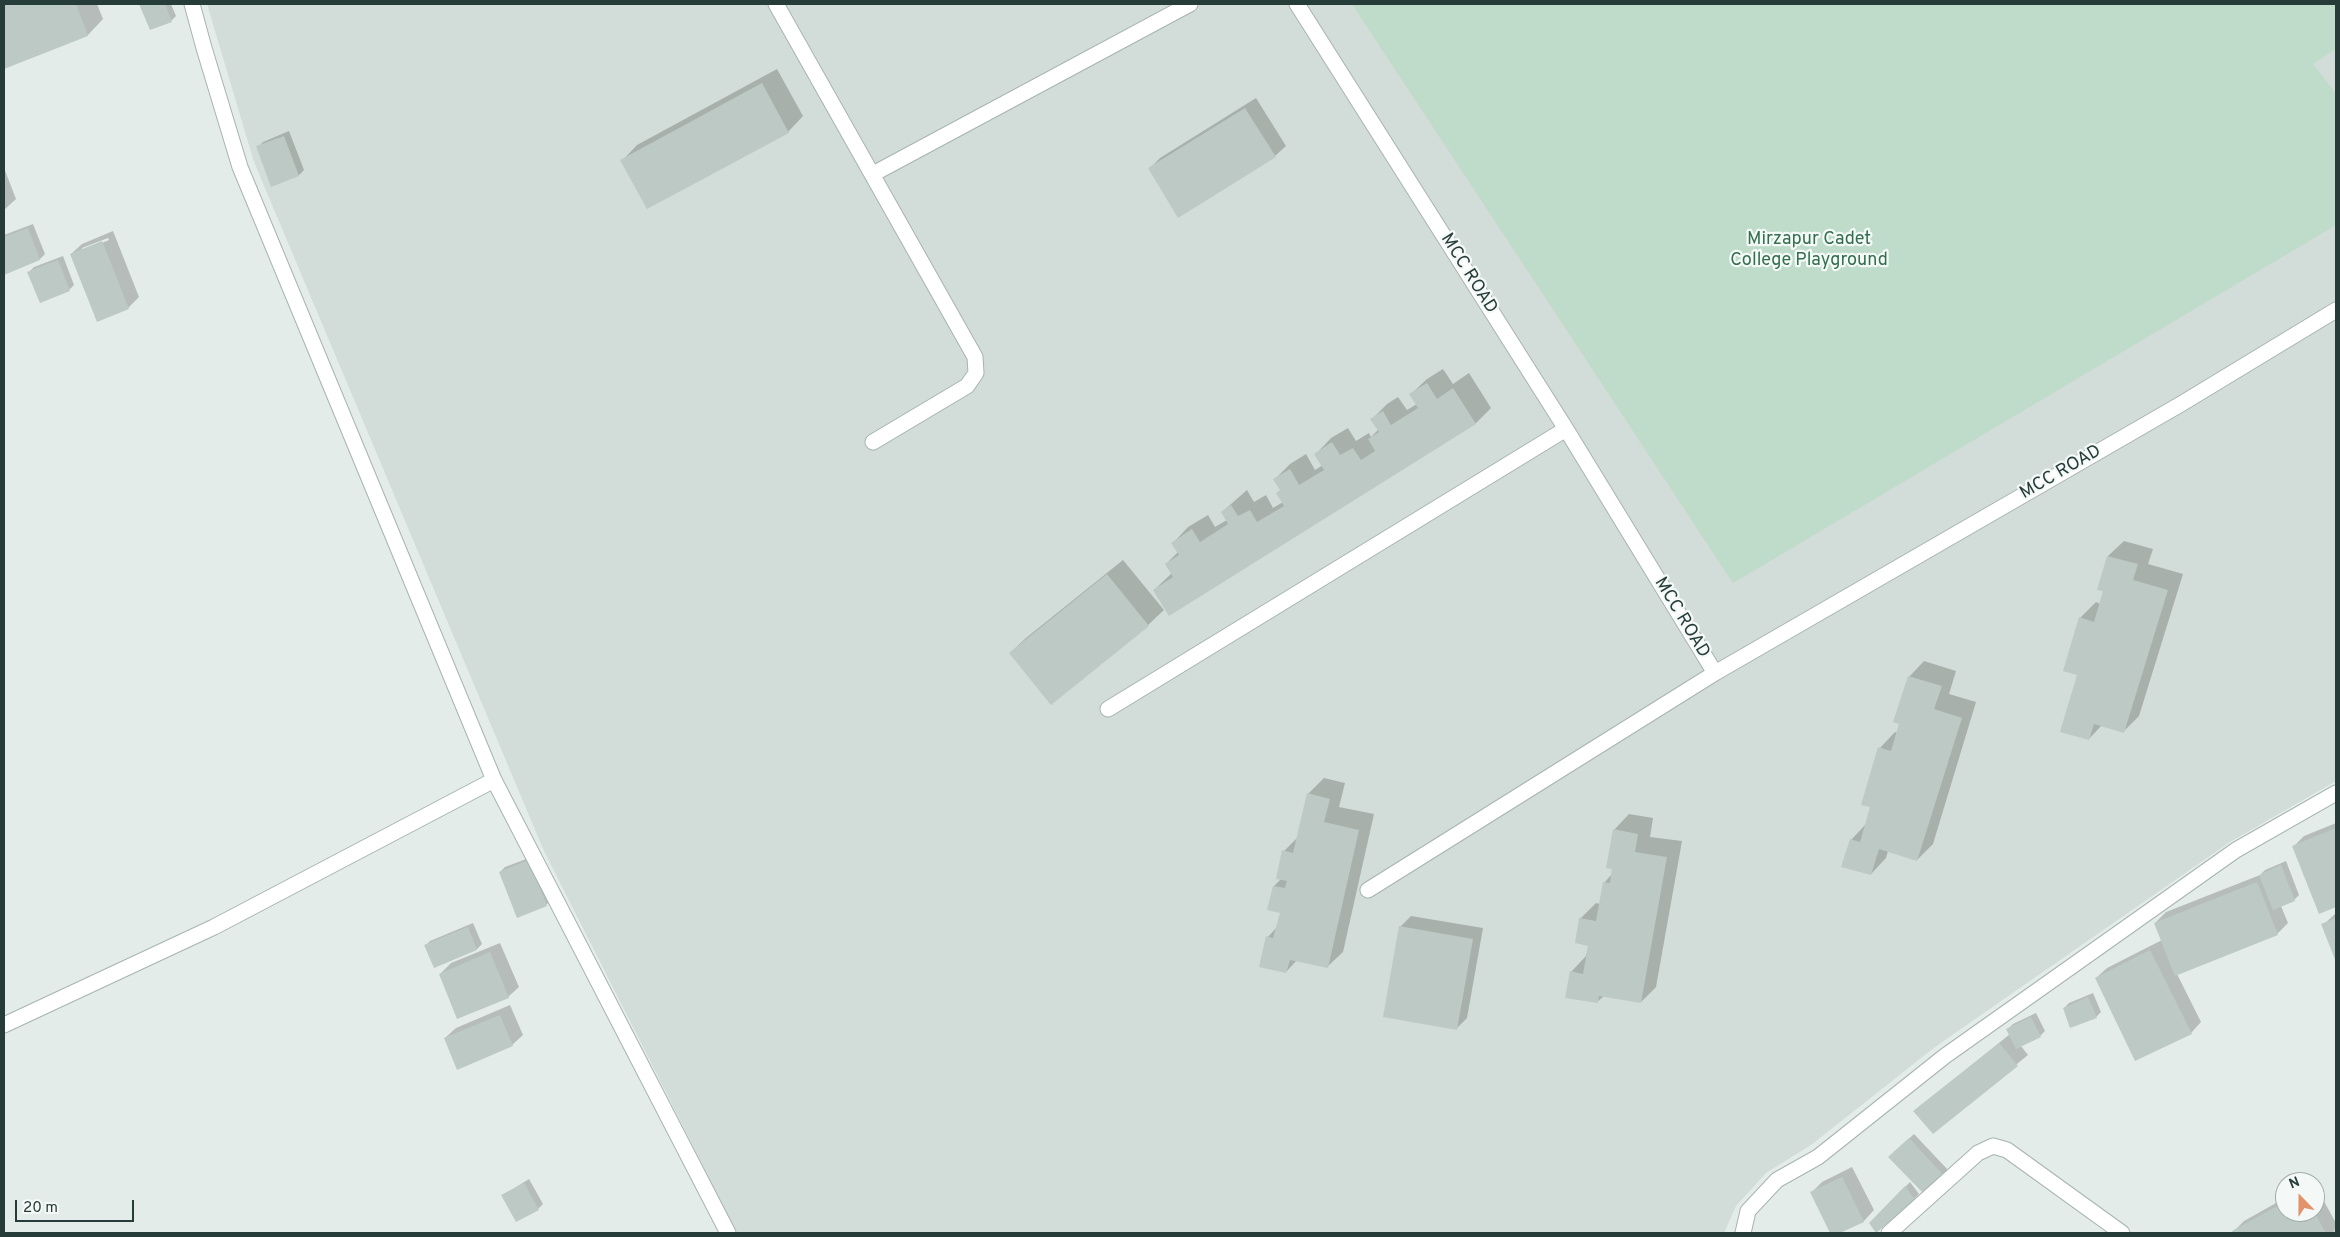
<!DOCTYPE html>
<style>
body{margin:0}
#map{position:relative;width:2340px;height:1237px;overflow:hidden;background:#e4ece9;font-family:Overpass,sans-serif}
canvas{display:block}
.frame{position:absolute;inset:0;border:5px solid #253c38;pointer-events:none}
.north{position:absolute;left:2275px;top:1172px;width:50px;height:50px;box-sizing:border-box;background:#f4f9f7;border:1px solid #a1adab;border-radius:50%;rotate:338deg;font-size:14px;font-weight:700;line-height:20px;text-align:center;color:#253c38}
.north::after{content:'';display:block;margin:auto;width:18px;height:22px;background:#e49269;clip-path:polygon(50% 0,100% 100%,50% 72%,0 100%)}
.scale{position:absolute;left:15px;top:1200px;width:119px;height:22px;box-sizing:border-box;border:2px solid #253c38;border-top:0;padding-left:6px;font-size:15px;line-height:18px;white-space:nowrap;color:#253c38;-webkit-text-stroke:4px #f4f9f7;paint-order:stroke}
</style>
<div id="map">
<canvas width="2340" height="1237"></canvas>
<div class="frame"></div>
<div class="north">N</div>
<div class="scale">20 m</div>
</div>
<script>
const ctx = document.querySelector('canvas').getContext('2d');
ctx.lineJoin = 'round';
function fill(path, color) {
  ctx.fillStyle = color;
  ctx.fill(path, 'evenodd');
}
function shape(rows) {
  const path = new Path2D();
  for (const r of rows) {
    path.moveTo(r[0], r[1]);
    for (let i = 2; i < r.length; i += 2) path.lineTo(r[i], r[i + 1]);
  }
  return path;
}
function stroke(path, color, width, dash) {
  ctx.strokeStyle = color;
  ctx.lineWidth = width;
  ctx.lineCap = dash ? 'butt' : 'round';
  ctx.setLineDash(dash || []);
  ctx.stroke(path);
}
function label(font, color, halo, rows, align = 'center') {
  ctx.font = font + ' Overpass,sans-serif';
  ctx.lineWidth = 4.5;
  ctx.setLineDash([]);
  ctx.textBaseline = 'middle';
  ctx.strokeStyle = halo;
  ctx.fillStyle = color;
  for (const [text, x, y, turn = 0] of rows) {
    ctx.save();
    ctx.translate(x, y);
    ctx.rotate((+turn || 0) * Math.PI / 180);
    ctx.textAlign = isNaN(turn) ? turn : align;
    if (halo) ctx.strokeText(text, 0, 0);
    ctx.fillText(text, 0, 0);
    ctx.restore();
  }
}
fill(shape([
 [207,4,2336,4,2336,781,2230,842,1935,1047,1811,1145,1766,1173,1736,1206,1724,1233,737,1233,544,851,254,162]
]), '#d2dcd8');
fill(shape([
 [1352,4,2336,4,2336,49,2313,64,2336,94,2336,225,1733,583]
]), '#bfdbc9');
fill(shape([
 [4,4,97,4,103,19,88,35,4,68],
 [141,4,171,4,176,16,171,21,151,29],
 [777,69,803,116,788,132,622,161,637,145],
 [1256,98,1286,146,1275,156,1149,169,1160,158],
 [289,131,304,170,299,175,272,185,258,147,263,142],
 [4,168,16,199,4,210],
 [33,224,45,254,40,259,4,274,4,235],
 [113,231,139,297,128,308,71,254,82,244],
 [108,238,109,240,82,251,82,248],
 [63,256,74,285,69,290,29,272,34,267],
 [1443,369,1453,384,1469,373,1491,408,1476,423,1169,614,1154,590,1172,573,1166,564,1178,552,1173,543,1188,527,1208,515,1215,527,1227,520,1222,512,1247,490,1254,502,1266,495,1273,508,1283,502,1281,490,1275,479,1290,464,1306,454,1315,470,1323,465,1316,454,1331,438,1348,428,1356,441,1369,433,1371,437,1378,430,1372,419,1387,404,1398,397,1407,410,1417,404,1411,394,1427,379],
 [2124,541,2153,549,2148,564,2183,574,2139,716,2123,732,2102,725,2089,739,2079,675,2080,618,2096,602,2100,604,2104,591,2098,589,2108,556],
 [1123,560,1164,610,1148,625,1010,653,1026,638],
 [1924,661,1956,671,1949,694,1976,702,1933,844,1917,860,1888,851,1886,858,1871,874,1851,840,1866,824,1872,806,1880,748,1895,732,1898,733,1909,677],
 [1324,778,1345,783,1339,807,1374,814,1343,952,1327,967,1297,960,1286,972,1268,937,1277,927,1281,912,1274,886,1281,879,1284,851,1298,837,1308,794],
 [1629,814,1653,818,1650,837,1682,841,1656,987,1641,1002,1604,996,1597,1002,1571,972,1586,956,1589,945,1580,919,1596,903,1600,904,1604,883,1612,874,1614,830],
 [2336,823,2336,906,2319,913,2293,847,2304,836],
 [534,856,551,900,546,905,500,872,505,867],
 [2286,861,2299,895,2294,900,2281,906,2288,923,2277,934,2177,974,2201,1022,2191,1033,2096,978,2107,968,2162,940,2155,923,2166,912,2260,875,2265,870],
 [2336,913,2336,959,2323,925],
 [1411,916,1483,928,1467,1018,1457,1028,1400,927],
 [473,923,482,944,477,949,425,946,430,941],
 [500,943,519,987,508,997,440,974,451,963],
 [2093,993,2101,1012,2096,1017,2064,1008,2069,1003],
 [510,1005,523,1035,512,1045,445,1038,456,1028],
 [2036,1013,2045,1031,2040,1036,2021,1046,2028,1055,1933,1132,1915,1111,2010,1034,2008,1029,2013,1024],
 [1914,1134,1949,1171,1925,1194,1894,1152],
 [1852,1167,1874,1210,1864,1221,1837,1233,1832,1233,1812,1192,1822,1182],
 [529,1179,543,1204,538,1209,503,1195],
 [1910,1182,1919,1194,1914,1199,1870,1223],
 [2315,1185,2336,1223,2334,1233,2235,1233,2234,1231,2244,1221,2285,1198,2285,1212,2315,1212]
]), '#0003');
fill(shape([
 [4,4,76,4,88,36,4,69],
 [139,4,165,4,172,22,150,30],
 [762,83,789,133,647,209,620,160],
 [1245,108,1276,157,1178,218,1148,168],
 [284,136,299,176,271,187,256,146],
 [28,228,40,260,4,275,4,237],
 [102,241,129,309,97,322,70,254],
 [58,260,70,291,40,303,27,272],
 [1427,383,1437,399,1453,388,1476,424,1169,616,1153,590,1173,577,1165,564,1179,555,1171,543,1192,529,1200,542,1228,524,1221,512,1231,505,1238,516,1250,510,1257,522,1284,506,1276,493,1280,490,1273,479,1290,469,1299,485,1324,470,1314,454,1332,442,1340,455,1353,448,1361,460,1375,451,1368,439,1379,432,1370,419,1383,411,1391,425,1418,408,1409,394],
 [2107,556,2138,564,2133,580,2168,590,2124,733,2094,724,2089,740,2060,732,2077,675,2063,671,2079,617,2094,622,2103,591,2097,590],
 [1107,574,1149,626,1051,705,1009,653],
 [1908,676,1942,686,1934,709,1962,718,1917,861,1879,849,1871,875,1841,867,1850,839,1860,842,1870,807,1861,805,1878,747,1891,751,1899,724,1893,722],
 [1307,793,1330,799,1324,822,1359,830,1328,968,1290,960,1286,973,1259,967,1266,936,1273,938,1280,913,1267,910,1273,886,1285,888,1287,881,1276,879,1282,850,1293,853],
 [2336,828,2336,907,2319,914,2292,846],
 [1613,829,1638,834,1635,852,1667,857,1641,1003,1599,996,1598,1003,1565,998,1570,971,1583,974,1588,946,1575,943,1579,918,1596,921,1603,882,1610,883,1612,869,1606,868],
 [529,860,547,906,517,918,499,872],
 [2281,865,2295,901,2273,910,2259,875],
 [2257,882,2278,935,2175,976,2154,923],
 [2336,918,2336,962,2321,924],
 [1399,926,1473,939,1457,1030,1383,1017],
 [468,927,477,950,434,968,424,945],
 [2150,950,2192,1034,2135,1061,2095,978],
 [490,952,509,998,457,1019,439,974],
 [2088,997,2097,1018,2070,1028,2063,1008],
 [500,1015,513,1046,457,1070,444,1038],
 [2031,1017,2041,1037,2016,1049,2006,1029],
 [1999,1043,2018,1066,1933,1134,1913,1111],
 [1909,1138,1945,1177,1925,1195,1888,1157],
 [1842,1177,1864,1222,1840,1233,1830,1233,1810,1192],
 [524,1183,539,1210,516,1222,501,1195],
 [1905,1186,1915,1200,1876,1233,1869,1223],
 [2285,1202,2285,1212,2314,1212,2326,1233,2233,1233,2232,1231]
]), '#bcc9c5');
const minor = shape([
 [192,4,204,48,240,167,494,780,728,1233],
 [776,4,975,357,976,373,967,386,873,442],
 [1297,4,1566,429,1715,673,2181,404,2336,310],
 [873,174,1190,4],
 [1108,709,1566,429],
 [1368,890,1715,673],
 [4,1025,214,927,494,780],
 [1743,1233,1748,1211,1777,1180,1818,1157,1945,1056,2236,850,2336,793],
 [1889,1233,1978,1153,1993,1146,2007,1150,2122,1233]
]);
stroke(minor, '#a7b4b0', 17);
stroke(minor, '#fff', 15);
label('18px', '#336f4f', '#f4f9f7', [
 ["Mirzapur Cadet",1809,240],
 ["College Playground",1809,261]
]);
label('18px', '#253c38', '#f4f9f7', [
 ["MCC ROAD",1468,274,58],
 ["MCC ROAD",2061,473,-30],
 ["MCC ROAD",1681,618,59]
]);
</script>
